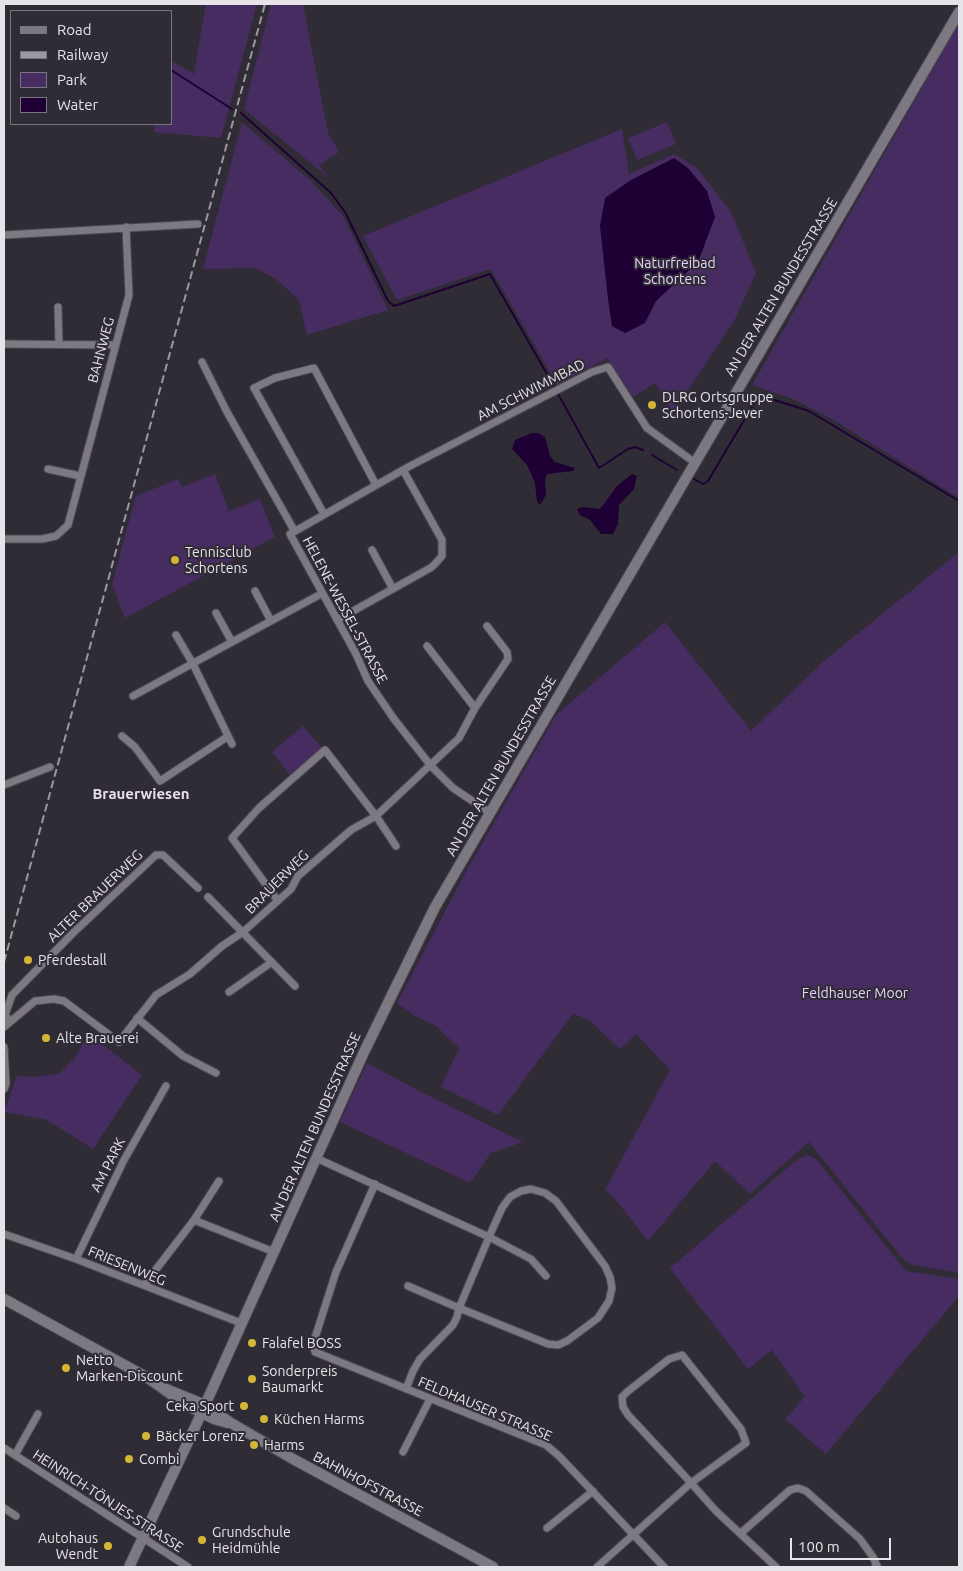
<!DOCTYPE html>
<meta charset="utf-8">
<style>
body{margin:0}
#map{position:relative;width:963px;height:1571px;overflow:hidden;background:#302c35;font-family:Ubuntu,sans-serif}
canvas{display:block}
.frame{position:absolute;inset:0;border:5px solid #e6e3e9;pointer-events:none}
.legend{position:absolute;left:10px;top:10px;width:162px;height:115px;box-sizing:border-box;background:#302c35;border:1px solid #79757d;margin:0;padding:6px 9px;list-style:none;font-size:15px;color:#e6e3e9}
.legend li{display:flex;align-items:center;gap:10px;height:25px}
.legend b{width:25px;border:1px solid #79757d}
.scale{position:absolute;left:790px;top:1538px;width:101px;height:22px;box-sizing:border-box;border:2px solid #e6e3e9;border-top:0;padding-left:6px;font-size:15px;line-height:18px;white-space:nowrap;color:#e6e3e9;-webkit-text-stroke:4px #302c35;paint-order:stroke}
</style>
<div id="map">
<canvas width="963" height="1571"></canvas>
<div class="frame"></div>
<ul class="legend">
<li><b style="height:6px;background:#7d7983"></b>Road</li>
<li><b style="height:6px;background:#9b989f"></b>Railway</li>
<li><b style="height:14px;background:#462c60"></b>Park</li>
<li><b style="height:14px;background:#1e0035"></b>Water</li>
</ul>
<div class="scale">100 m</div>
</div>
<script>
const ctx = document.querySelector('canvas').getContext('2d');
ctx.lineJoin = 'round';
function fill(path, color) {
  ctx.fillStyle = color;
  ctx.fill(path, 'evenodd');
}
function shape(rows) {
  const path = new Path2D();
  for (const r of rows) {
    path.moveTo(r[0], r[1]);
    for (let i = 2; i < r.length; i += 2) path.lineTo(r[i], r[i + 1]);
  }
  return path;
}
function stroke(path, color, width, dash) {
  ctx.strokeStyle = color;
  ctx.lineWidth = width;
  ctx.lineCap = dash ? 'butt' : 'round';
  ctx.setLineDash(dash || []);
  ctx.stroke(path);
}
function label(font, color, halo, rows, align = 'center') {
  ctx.font = font + ' Ubuntu,sans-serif';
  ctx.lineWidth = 4;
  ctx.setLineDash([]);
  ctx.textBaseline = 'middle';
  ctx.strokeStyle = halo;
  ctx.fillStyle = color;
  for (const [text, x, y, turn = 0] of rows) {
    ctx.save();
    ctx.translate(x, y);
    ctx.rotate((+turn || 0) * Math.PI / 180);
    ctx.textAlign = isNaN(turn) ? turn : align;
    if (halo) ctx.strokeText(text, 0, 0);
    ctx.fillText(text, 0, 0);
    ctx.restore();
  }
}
fill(shape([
 [206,4,257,4,221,138,154,132,155,124,171,124,171,61,194,74],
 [271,4,303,4,328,133,339,152,319,165,329,178,244,109],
 [959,23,959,498,832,419,793,399,752,385],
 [242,122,312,182,343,216,388,310,307,335,299,300,277,280,256,268,203,269],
 [667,122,676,144,637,160,628,138],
 [622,129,629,174,674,154,697,168,731,212,756,273,735,319,673,413,655,383,633,397,607,358,558,386,491,269,397,300,363,236],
 [215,474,229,511,260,499,275,537,125,618,112,584,136,496,178,479,182,487],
 [959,552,959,1273,913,1265,903,1259,809,1142,750,1194,715,1161,648,1241,611,1194,605,1190,670,1070,636,1034,620,1049,588,1019,573,1014,498,1115,441,1087,459,1048,436,1026,415,1016,397,1003,463,877,556,715,665,622,751,731,825,660],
 [303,726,322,748,290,775,272,752],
 [88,1033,142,1075,93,1149,47,1120,4,1112,17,1076,35,1077,60,1073,76,1057],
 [367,1063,423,1093,523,1142,491,1153,470,1183,340,1122],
 [809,1155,817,1160,906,1271,959,1279,959,1296,826,1454,785,1419,805,1397,772,1350,748,1369,670,1268,799,1158]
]), '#462c60');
fill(shape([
 [674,158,688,168,707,191,715,217,698,262,656,301,645,323,625,333,612,326,608,299,600,226,605,198,631,180],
 [532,433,539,433,545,437,550,456,555,462,575,468,573,471,547,474,545,480,546,495,540,505,537,502,535,483,527,465,512,449,515,440],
 [632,474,637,476,634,489,619,505,618,524,613,534,601,534,590,520,580,515,577,509,582,507,600,509,617,486]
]), '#1e0035');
stroke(shape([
 [171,70,232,109],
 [241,113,331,193,345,212,388,301,394,306,490,274,555,388],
 [557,392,599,468,628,449,635,447,643,450],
 [652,455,677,470],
 [694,479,703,484,708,481,759,395,809,411,959,501]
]), '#1e0035', 2);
const street = shape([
 [4,235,198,224],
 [58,307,59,344],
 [4,344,116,345],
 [202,362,227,412,294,530],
 [48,469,80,476],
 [324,514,254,388,275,378,314,368,376,485],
 [4,539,42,539,56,536,68,525,129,295,126,227],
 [372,550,393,589],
 [255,591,271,621],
 [216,613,232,642,321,594],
 [337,620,432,567,442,556,442,540,403,470],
 [176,635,193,664,232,744],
 [427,646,475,708],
 [133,696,232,642],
 [122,736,135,747,160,781,227,737],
 [4,785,50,767],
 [489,812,453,788,431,766,394,719,368,681,356,654,290,534,410,466,592,372,608,367,647,428,694,462],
 [208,897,295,986],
 [278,901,232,838,259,808,325,750,376,816,396,846],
 [229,992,272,962],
 [137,1018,183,1056,216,1073],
 [10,1021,5,1015,12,995,73,933,156,855,163,855,198,888],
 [4,1027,35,1001,54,999,64,1001,119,1042,156,995,190,974,222,946,243,932,291,889,298,876,351,830,376,816,459,738,475,708,508,659,507,652,487,626],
 [4,1047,6,1084,4,1089],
 [316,1158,489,1237,531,1259,546,1276],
 [375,1184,336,1272,313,1344,315,1352,546,1445,559,1456,664,1567],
 [194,1220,274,1252],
 [4,1234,76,1259,241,1323],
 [76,1259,124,1160,166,1086],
 [144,1285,194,1220,219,1181],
 [406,1389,413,1371,420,1359,453,1325,457,1317,459,1308,489,1237,502,1208,510,1197,521,1191,531,1189,545,1193,556,1201,605,1266,610,1277,612,1288,609,1301,598,1318,567,1341,558,1345,548,1344,459,1308,408,1286],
 [4,1448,188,1567],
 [403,1452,430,1399],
 [15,1455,38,1414],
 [4,1508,16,1516],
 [547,1528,593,1491],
 [741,1533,790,1490,798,1488,806,1491,860,1539,873,1557,877,1566,875,1567],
 [597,1567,691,1483,746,1443,741,1429,682,1355,669,1359,627,1392,622,1397,623,1407,628,1415,669,1459,691,1483,716,1511,776,1567]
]);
const secondary = shape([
 [4,1299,148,1378,186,1405,214,1419,228,1423],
 [166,1389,205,1405,231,1423,293,1459,493,1567],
 [129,1567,196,1425,364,1052,435,907,959,12]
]);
stroke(street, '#4e4a51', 9);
stroke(secondary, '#4e4a51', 12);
stroke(street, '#7d7983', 7);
stroke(secondary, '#7d7983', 10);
stroke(shape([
 [4,962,265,4]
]), '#9b989f', 2, [8, 4]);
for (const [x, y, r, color] of [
 [652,405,5,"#d3b635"],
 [175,560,5,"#d3b635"],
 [28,960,5,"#d3b635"],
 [46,1038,5,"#d3b635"],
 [252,1343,5,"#d3b635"],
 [66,1368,5,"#d3b635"],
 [252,1379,5,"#d3b635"],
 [244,1406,5,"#d3b635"],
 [264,1419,5,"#d3b635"],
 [146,1436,5,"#d3b635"],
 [254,1445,5,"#d3b635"],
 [129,1459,5,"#d3b635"],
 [202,1540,5,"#d3b635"],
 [108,1546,5,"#d3b635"]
]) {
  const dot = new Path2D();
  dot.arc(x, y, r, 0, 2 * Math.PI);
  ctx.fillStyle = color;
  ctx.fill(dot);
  stroke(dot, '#302c35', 2);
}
label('14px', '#e4d1fc', '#302c35', [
 ["Naturfreibad",675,263],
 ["Schortens",675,279],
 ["Feldhauser Moor",855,993]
]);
label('14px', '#e6e3e9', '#302c35', [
 ["AN DER ALTEN BUNDESSTRASSE",781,287,-59],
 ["BAHNWEG",101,350,-75],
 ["AM SCHWIMMBAD",531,390,-27],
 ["HELENE-WESSEL-STRASSE",345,610,62],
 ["AN DER ALTEN BUNDESSTRASSE",501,766,-60],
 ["BRAUERWEG",277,882,-45],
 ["ALTER BRAUERWEG",95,896,-44],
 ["AN DER ALTEN BUNDESSTRASSE",315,1127,-66],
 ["AM PARK",108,1165,-63],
 ["FRIESENWEG",127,1266,22],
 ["FELDHAUSER STRASSE",485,1409,23],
 ["BAHNHOFSTRASSE",368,1484,28],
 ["HEINRICH-TÖNJES-STRASSE",108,1501,33]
]);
label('14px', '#e6e3e9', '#302c35', [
 ["DLRG Ortsgruppe",662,397],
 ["Schortens-Jever",662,413],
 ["Tennisclub",185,552],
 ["Schortens",185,568],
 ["Pferdestall",38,960],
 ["Alte Brauerei",56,1038],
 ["Falafel BOSS",262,1343],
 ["Netto",76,1360],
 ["Marken-Discount",76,1376],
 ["Sonderpreis",262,1371],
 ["Baumarkt",262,1387],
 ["Ceka Sport",234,1406,"right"],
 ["Küchen Harms",274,1419],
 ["Bäcker Lorenz",156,1436],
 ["Harms",264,1445],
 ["Combi",139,1459],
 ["Grundschule",212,1532],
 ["Heidmühle",212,1548],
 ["Autohaus",98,1538,"right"],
 ["Wendt",98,1554,"right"]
], 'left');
label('bold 15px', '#e6e1ed', '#302c35', [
 ["Brauerwiesen",141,794]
]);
</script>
